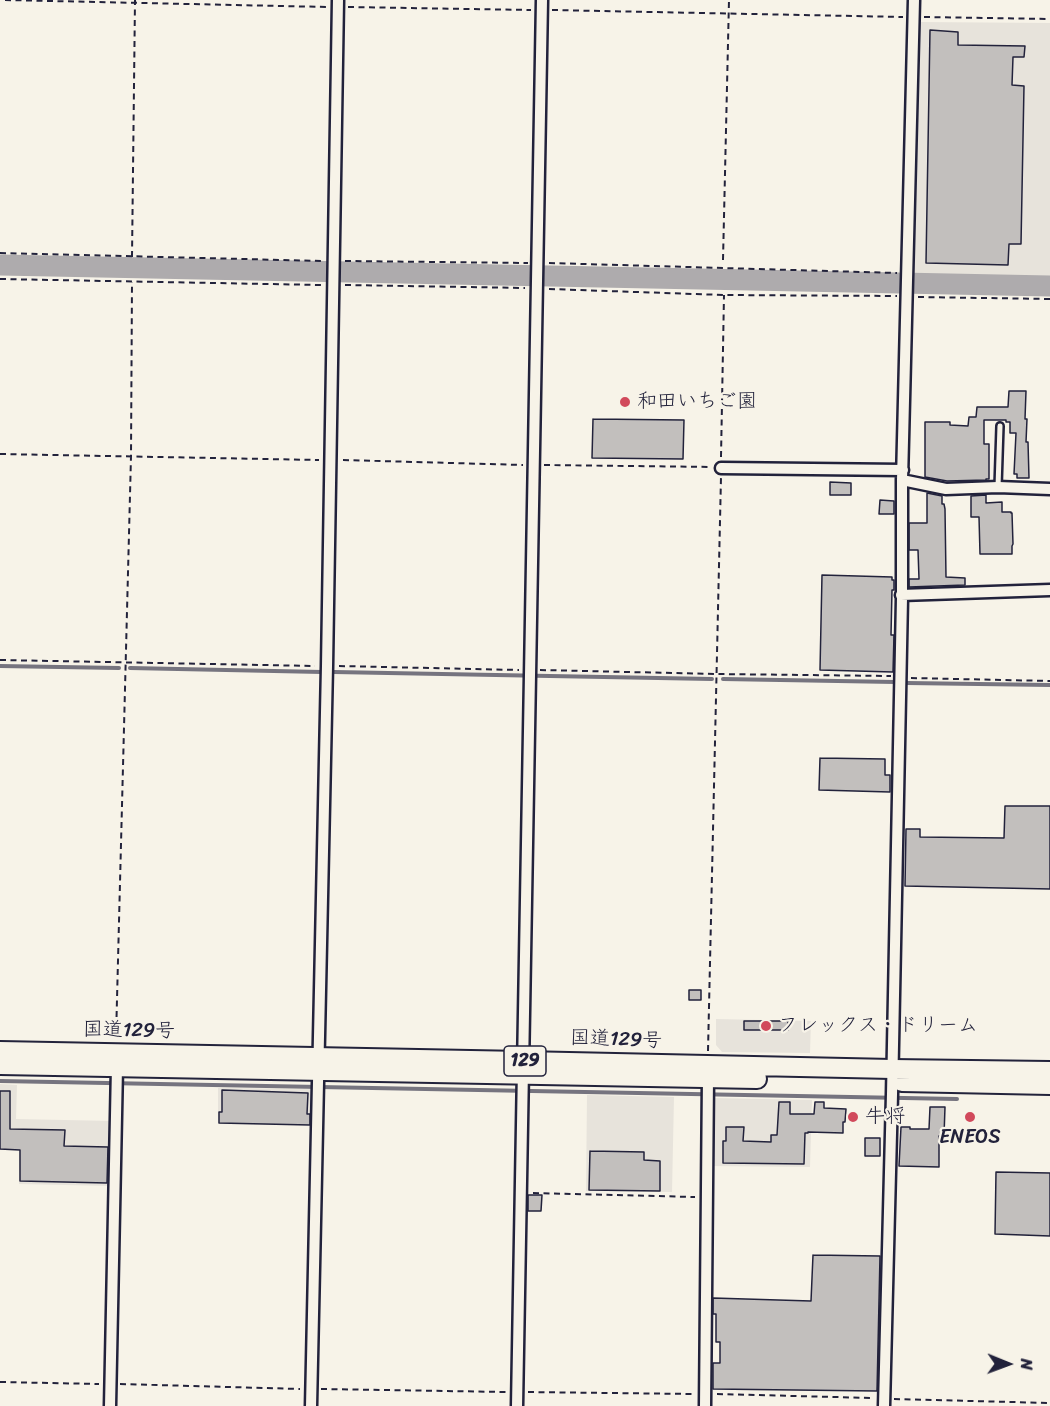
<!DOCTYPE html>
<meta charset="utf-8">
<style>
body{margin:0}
#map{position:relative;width:1050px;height:1406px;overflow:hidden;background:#f7f3e8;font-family:Sriracha,sans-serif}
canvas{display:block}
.north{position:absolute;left:978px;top:1334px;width:60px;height:60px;-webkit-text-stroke:4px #f7f3e8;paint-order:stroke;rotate:91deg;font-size:16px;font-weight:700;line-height:24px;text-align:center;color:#22223b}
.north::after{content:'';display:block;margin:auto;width:21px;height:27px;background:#22223b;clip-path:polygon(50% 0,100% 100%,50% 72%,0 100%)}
</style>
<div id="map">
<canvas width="1050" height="1406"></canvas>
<div class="north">N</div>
</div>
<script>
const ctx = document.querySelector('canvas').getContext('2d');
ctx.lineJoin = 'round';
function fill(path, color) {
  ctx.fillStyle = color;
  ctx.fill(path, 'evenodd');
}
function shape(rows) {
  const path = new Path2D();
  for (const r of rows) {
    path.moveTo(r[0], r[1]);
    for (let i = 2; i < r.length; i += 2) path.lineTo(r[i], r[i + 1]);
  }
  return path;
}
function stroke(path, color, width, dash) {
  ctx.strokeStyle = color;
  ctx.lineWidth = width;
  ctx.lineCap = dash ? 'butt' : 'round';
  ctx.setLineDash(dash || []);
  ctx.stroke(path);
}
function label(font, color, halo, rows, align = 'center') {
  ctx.font = font + ' Sriracha,"Klee One",sans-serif';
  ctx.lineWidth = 4.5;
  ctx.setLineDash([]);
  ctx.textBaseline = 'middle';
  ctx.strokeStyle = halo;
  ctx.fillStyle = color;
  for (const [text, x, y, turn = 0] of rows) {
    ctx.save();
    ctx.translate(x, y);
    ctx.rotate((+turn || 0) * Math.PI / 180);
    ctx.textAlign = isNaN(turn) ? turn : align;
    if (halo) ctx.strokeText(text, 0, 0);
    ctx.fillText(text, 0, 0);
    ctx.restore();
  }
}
fill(shape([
 [921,22,1050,23,1050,295,911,293,917,24],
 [716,1019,811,1021,810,1053,722,1052,716,1045],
 [0,1084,17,1085,16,1119,113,1121,111,1186,19,1184,19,1150,0,1150],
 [218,1088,316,1089,315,1125,218,1124],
 [587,1095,674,1097,672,1192,586,1191],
 [714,1098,812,1100,810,1167,711,1166,713,1162]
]), '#e7e3db');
stroke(shape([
 [0,666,119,668],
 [130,668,322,672],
 [334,672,712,679],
 [723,679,895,682],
 [907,683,1050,685],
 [0,1081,957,1099]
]), '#76747f', 4);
stroke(shape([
 [0,265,1050,286]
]), '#aeabad', 21);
const building = shape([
 [930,30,958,32,958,45,1025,46,1024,57,1013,57,1012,85,1024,86,1021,244,1009,244,1008,265,926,263,930,30],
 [1009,391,1026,391,1025,419,1027,419,1026,442,1028,442,1029,478,1017,478,1017,474,1014,474,1016,433,1010,433,1010,422,1006,422,1006,420,984,420,984,444,989,444,989,479,986,479,986,480,947,481,925,477,925,422,950,422,950,425,968,426,969,417,976,417,977,407,1008,407,1009,391],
 [593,419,684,420,683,459,592,458,593,419],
 [830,482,851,483,851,495,830,495,830,482],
 [927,493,942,496,942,504,944,504,945,509,946,577,965,578,965,585,909,587,909,579,919,579,918,550,909,550,909,523,927,523,927,493],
 [986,495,986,503,1002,502,1002,512,1011,512,1011,513,1012,513,1013,544,1012,546,1012,554,980,554,979,517,971,517,971,496,986,495],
 [880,500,894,501,894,514,879,514,880,500],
 [822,575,892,577,892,580,894,580,894,590,892,590,891,635,894,635,893,672,820,670,822,575],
 [820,758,885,759,885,775,890,775,890,792,819,790,820,758],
 [1005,806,1050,806,1050,889,905,886,906,829,920,829,920,837,1004,838,1005,806],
 [689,990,701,990,701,1000,689,1000,689,990],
 [744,1021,788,1021,788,1030,744,1030,744,1021],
 [222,1090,308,1093,307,1114,310,1114,310,1125,219,1123,219,1112,222,1112,222,1090],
 [0,1091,10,1091,10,1129,65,1130,64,1146,108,1147,107,1183,20,1181,20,1150,0,1149,0,1091],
 [779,1102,790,1102,790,1114,814,1114,815,1102,824,1102,824,1108,846,1109,845,1122,843,1122,843,1133,808,1132,808,1133,805,1133,804,1164,723,1163,723,1141,726,1141,726,1127,744,1127,743,1141,771,1142,771,1135,777,1135,779,1102],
 [930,1107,945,1107,944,1136,939,1136,939,1167,899,1166,901,1127,910,1127,910,1129,929,1129,930,1107],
 [865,1138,880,1138,880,1156,865,1156,865,1138],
 [590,1151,644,1152,644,1160,660,1161,660,1191,589,1190,590,1151],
 [996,1172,1050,1173,1050,1236,995,1234,996,1172],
 [528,1195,542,1195,541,1211,528,1211,528,1195],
 [813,1255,880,1256,877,1391,713,1389,713,1363,720,1363,720,1342,716,1342,716,1314,713,1314,713,1298,811,1301,813,1255]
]);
fill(building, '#c2bfbd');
stroke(building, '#22223b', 1.5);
const service = shape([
 [998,487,1000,426]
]);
const minor = shape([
 [721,468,903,470],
 [902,480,946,489,998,487,1050,489],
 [901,595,1050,590],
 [110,1406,117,1067],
 [311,1406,327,666,338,0],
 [517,1406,542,0],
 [705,1406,708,1078],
 [884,1406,892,1094,902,598,902,480,914,0]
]);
const trunk = shape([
 [0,1051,523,1061,892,1069,1050,1071],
 [0,1065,757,1079],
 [902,1082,1050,1085]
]);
stroke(service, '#22223b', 10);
stroke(minor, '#22223b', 15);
stroke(trunk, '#22223b', 22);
stroke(shape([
 [5,0,327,7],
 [348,7,531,10],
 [552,10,903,17],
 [924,17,1050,19],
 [0,253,324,261],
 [132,257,135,0],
 [723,260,729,0],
 [345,261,528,263],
 [549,263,897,273],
 [0,279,321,285],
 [345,285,525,288],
 [549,289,724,295,897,296],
 [918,297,1050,299],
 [0,454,319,460],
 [721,457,724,295],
 [343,460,523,465],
 [544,465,712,467],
 [0,660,315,666],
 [339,666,519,670],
 [540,670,717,674,891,676],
 [911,678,1050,681],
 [116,1038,131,456,132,282],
 [708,1051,721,477],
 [533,1193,695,1197],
 [0,1382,99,1384],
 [120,1384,300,1389],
 [321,1389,507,1392],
 [528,1392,693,1394],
 [717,1394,873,1398],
 [894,1399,1050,1403]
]), '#22223b', 2, [6, 4.5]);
stroke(service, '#f7f3e8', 5);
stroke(minor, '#f7f3e8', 10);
stroke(trunk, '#f7f3e8', 18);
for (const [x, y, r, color] of [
 [625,402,6,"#d1495b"],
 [766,1026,6,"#d1495b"],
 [853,1117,6,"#d1495b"],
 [970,1117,6,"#d1495b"]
]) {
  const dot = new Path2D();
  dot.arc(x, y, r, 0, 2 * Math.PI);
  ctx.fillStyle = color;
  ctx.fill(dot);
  stroke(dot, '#f7f3e8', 2);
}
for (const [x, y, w] of [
 [525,1061,42]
]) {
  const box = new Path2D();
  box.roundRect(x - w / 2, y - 15, w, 30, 4.5);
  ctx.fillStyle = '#f7f3e8';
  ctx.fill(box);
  stroke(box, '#22223b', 1.5);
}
label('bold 18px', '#22223b', null, [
 ["129",525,1061]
]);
label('20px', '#22223b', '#f7f3e8', [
 ["和田いちご園",637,402],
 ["フレックス・ドリーム",778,1026],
 ["牛将",865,1117],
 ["ENEOS",970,1138,"center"]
], 'left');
label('20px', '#22223b', '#f7f3e8', [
 ["国道129号",129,1031,1],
 ["国道129号",616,1040,2]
]);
</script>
